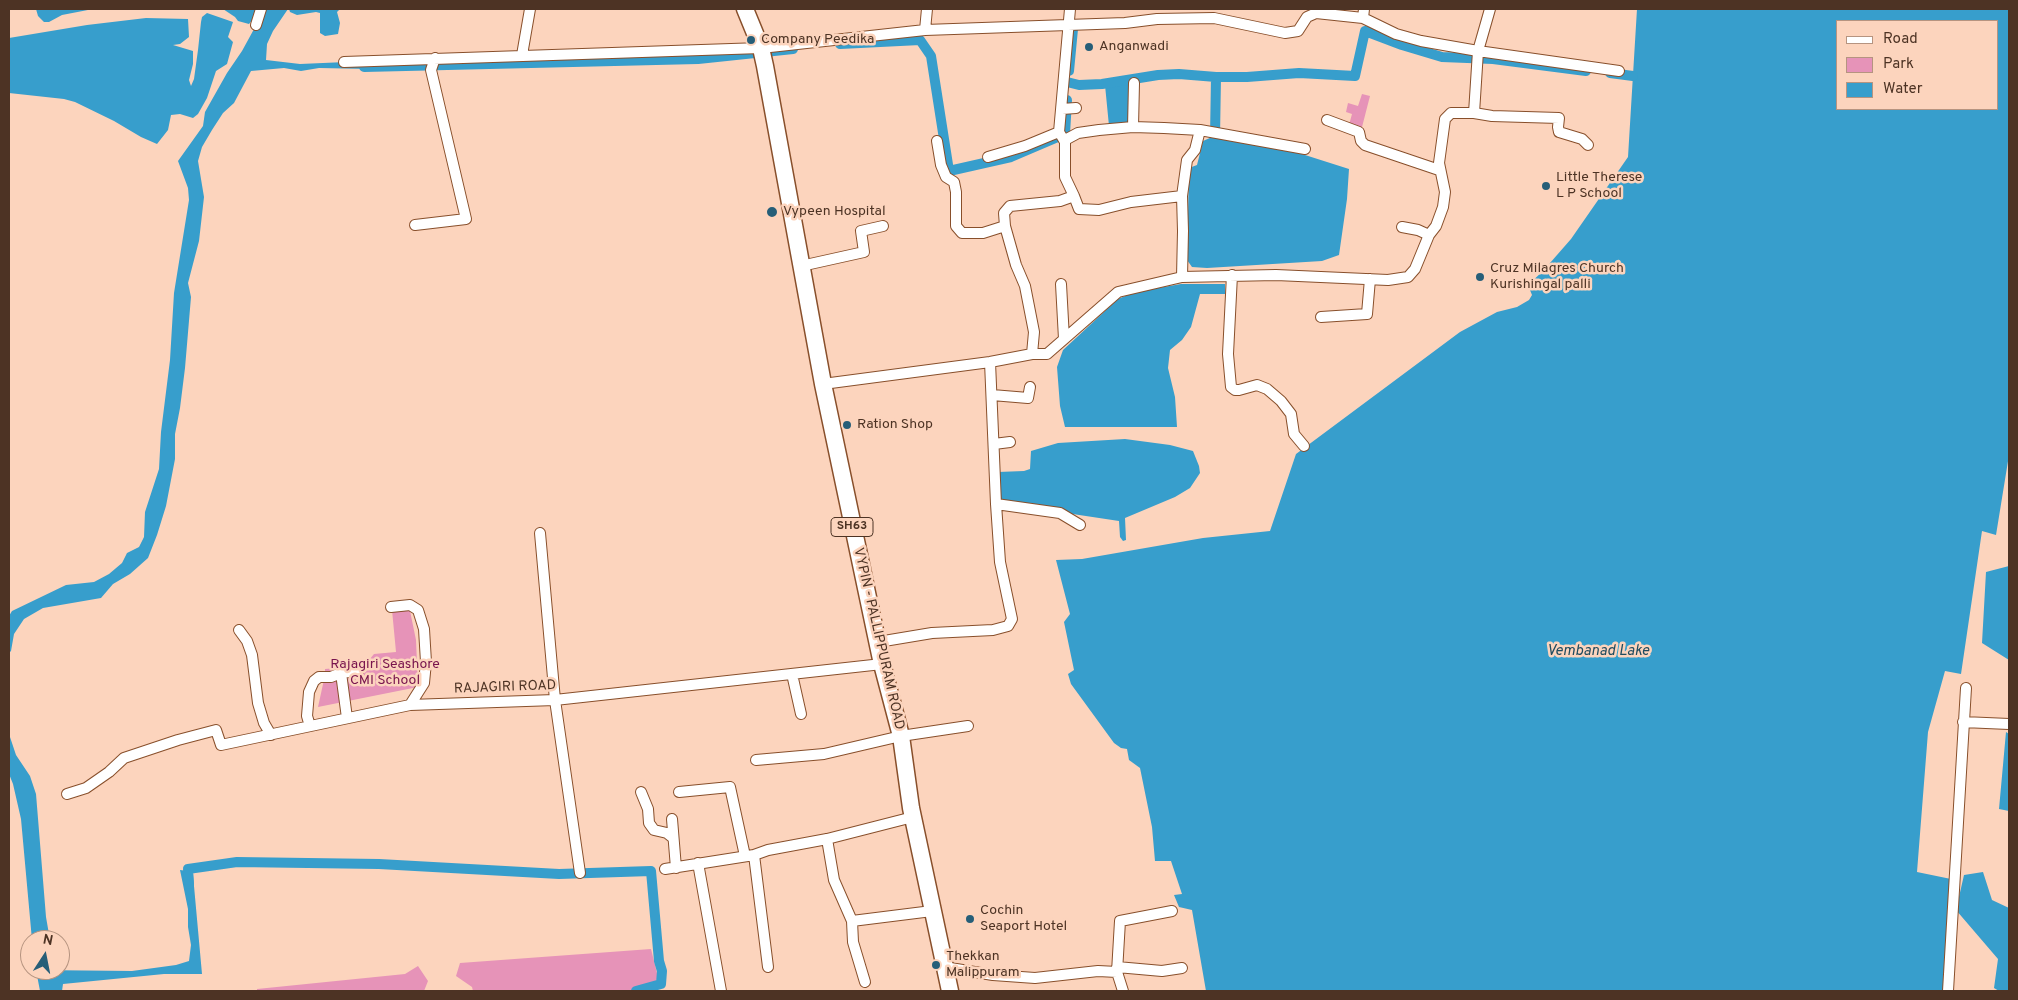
<!DOCTYPE html>
<style>
body{margin:0}
#map{position:relative;width:2018px;height:1000px;overflow:hidden;background:#fcd4bd;font-family:Overpass,sans-serif}
canvas{display:block}
.frame{position:absolute;inset:0;border:10px solid #4d3324;pointer-events:none}
.legend{position:absolute;left:1836px;top:20px;width:162px;height:90px;box-sizing:border-box;background:#fcd4bd;border:1px solid #b69480;margin:0;padding:6px 9px;list-style:none;font-size:15px;color:#4d3324}
.legend li{display:flex;align-items:center;gap:10px;height:25px}
.legend b{width:25px;border:1px solid #b69480}
.north{position:absolute;left:20px;top:930px;width:50px;height:50px;box-sizing:border-box;background:#fcd4bd;border:1px solid #b69480;border-radius:50%;rotate:11deg;font-size:14px;font-weight:700;line-height:20px;text-align:center;color:#4d3324}
.north::after{content:'';display:block;margin:auto;width:18px;height:22px;background:#265e78;clip-path:polygon(50% 0,100% 100%,50% 72%,0 100%)}
</style>
<div id="map">
<canvas width="2018" height="1000"></canvas>
<div class="frame"></div>
<ul class="legend">
<li><b style="height:6px;background:#fff"></b>Road</li>
<li><b style="height:14px;background:#e693b8"></b>Park</li>
<li><b style="height:14px;background:#379ecc"></b>Water</li>
</ul>
<div class="north">N</div>
</div>
<script>
const ctx = document.querySelector('canvas').getContext('2d');
ctx.lineJoin = 'round';
function fill(path, color) {
  ctx.fillStyle = color;
  ctx.fill(path, 'evenodd');
}
function shape(rows) {
  const path = new Path2D();
  for (const r of rows) {
    path.moveTo(r[0], r[1]);
    for (let i = 2; i < r.length; i += 2) path.lineTo(r[i], r[i + 1]);
  }
  return path;
}
function stroke(path, color, width, dash) {
  ctx.strokeStyle = color;
  ctx.lineWidth = width;
  ctx.lineCap = dash ? 'butt' : 'round';
  ctx.setLineDash(dash || []);
  ctx.stroke(path);
}
function label(font, color, halo, rows, align = 'center') {
  ctx.font = font + ' Overpass,sans-serif';
  ctx.lineWidth = 5;
  ctx.setLineDash([]);
  ctx.textBaseline = 'middle';
  ctx.strokeStyle = halo;
  ctx.fillStyle = color;
  for (const [text, x, y, turn = 0] of rows) {
    ctx.save();
    ctx.translate(x, y);
    ctx.rotate((+turn || 0) * Math.PI / 180);
    ctx.textAlign = isNaN(turn) ? turn : align;
    if (halo) ctx.strokeText(text, 0, 0);
    ctx.fillText(text, 0, 0);
    ctx.restore();
  }
}
fill(shape([
 [1362,94,1370,96,1361,131,1349,125,1352,114,1346,112,1348,103,1358,106],
 [409,606,416,640,418,687,318,707,325,675,325,669,364,666,374,654,396,652,392,610],
 [651,949,658,977,656,981,631,991,473,991,472,987,456,976,460,963],
 [418,966,428,981,424,991,257,991,257,989,405,974]
]), '#e693b8');
fill(shape([
 [36,9,93,9,62,15,49,22,44,22,38,16],
 [223,9,255,9,256,10,253,19,249,24,238,21,235,17],
 [265,9,288,9,273,31,267,44,266,60,300,64,346,62,384,65,370,69,319,68,301,71,284,68,251,71,234,103,223,113,212,130,202,147,198,161,204,197,199,241,188,283,191,297,185,368,180,408,175,434,175,459,166,506,157,535,148,558,130,574,113,584,101,598,43,608,24,619,14,634,11,651,9,653,9,616,12,611,66,585,94,582,109,574,122,563,127,553,139,547,144,537,145,512,159,469,161,432,170,360,174,293,189,200,188,188,178,161,203,126,205,112,227,73,242,51],
 [289,9,340,9,337,12,340,23,338,34,325,36,320,33,320,13,316,12,297,15,290,12],
 [1637,9,2009,9,2009,455,1996,535,1982,531,1961,674,1945,671,1928,732,1917,872,1951,879,1944,991,1206,991,1192,910,1179,907,1174,895,1182,894,1171,861,1155,861,1152,827,1140,768,1129,760,1127,749,1121,748,1114,743,1071,684,1068,674,1074,670,1064,622,1070,614,1056,560,1082,559,1203,538,1270,531,1296,454,1460,332,1497,312,1517,307,1529,300,1532,295,1528,285,1543,271,1571,239,1628,157],
 [1837,21,1997,21,1997,109,1837,109],
 [207,13,233,22,228,37,233,42,227,64,216,71,207,98,198,114,193,118,180,114,171,115,168,130,157,144,141,137,114,121,75,102,64,99,9,93,9,38,87,25,146,18,188,19,189,37,180,44,173,45,193,51,193,64,189,80,191,86,194,79,198,50,201,22,202,17],
 [1131,82,1128,126,1109,126,1105,85],
 [1212,137,1283,148,1349,169,1347,199,1339,255,1322,261,1207,268,1192,267,1187,260,1189,168,1197,165,1203,141],
 [1181,284,1225,284,1225,294,1200,294,1191,327,1182,340,1170,350,1168,368,1175,397,1177,427,1065,427,1060,406,1057,367,1063,350,1118,299,1135,292],
 [1125,439,1170,445,1193,451,1199,466,1200,473,1190,488,1175,497,1125,518,1126,540,1123,541,1120,537,1119,521,1066,513,998,500,998,472,1024,471,1030,469,1031,451,1058,443],
 [2009,566,2009,660,1982,643,1986,572],
 [2006,732,2009,734,2009,811,1999,809],
 [9,734,16,755,30,776,36,794,46,917,50,940,32,940,21,819,13,784,9,774],
 [180,870,188,871,193,875,202,974,164,974,63,984,62,991,40,991,36,970,132,971,176,965,189,961,191,945,188,927,188,909],
 [1983,872,1992,900,2009,908,2009,991,1999,991,1994,988,1998,959,1956,910,1964,875]
]), '#379ecc');
stroke(shape([
 [840,44,920,40,931,56,949,171,1011,157,1065,134,1067,100],
 [364,67,698,59,793,49],
 [1069,71,1073,29],
 [1610,73,1633,76],
 [1067,82,1079,85,1102,84,1158,75,1179,74,1216,77,1247,77,1299,73,1355,76,1365,31,1402,45,1442,57,1493,59,1586,71],
 [1215,137,1216,77],
 [189,884,188,869,237,862,379,864,559,874,651,871,659,961,662,971,661,984,636,991]
]), '#379ecc', 10);
const minor = shape([
 [1070,9,1059,132,1065,142,1065,177,1074,196],
 [1490,9,1478,51,1619,71],
 [256,25,261,9],
 [925,30,927,9],
 [522,55,530,9],
 [344,62,761,48,925,30,1125,23,1157,19,1214,18,1285,33,1298,31,1307,17,1316,13,1363,18],
 [1062,109,1076,108],
 [1474,113,1492,116,1559,118,1558,127,1559,132,1582,139,1588,145],
 [1327,120,1359,132,1361,141,1365,145,1439,170],
 [1133,127,1134,83],
 [1065,140,1078,133,1099,130,1133,127,1164,128,1200,130,1305,149],
 [937,141,941,165,946,177,954,182,956,192,956,226,962,233,983,233,1005,226],
 [988,157,1025,146,1059,132],
 [415,225,466,219,431,70,435,58],
 [1402,227,1418,230,1429,235],
 [801,266,864,252,861,231,883,226],
 [1232,275,1228,354,1231,387,1235,390,1239,390,1257,385,1267,389,1281,401,1291,414,1294,434,1304,446],
 [1182,277,1276,275,1388,280,1408,277,1415,269,1429,235,1436,226,1443,207,1445,192,1439,163,1445,119,1451,113,1474,113,1478,51,1421,41,1396,34,1363,18,1364,9],
 [1061,284,1064,339],
 [1321,317,1367,314,1370,279],
 [1032,354,1034,332,1025,286,1016,265,1005,226,1004,213,1010,206,1060,201,1074,196,1079,209,1099,210,1131,202,1182,196],
 [990,362,996,504,1060,513,1080,525],
 [823,384,990,362,1032,354,1047,354,1118,292,1182,277,1183,231,1182,196,1187,160,1195,150,1200,130],
 [992,395,1028,398,1030,387],
 [994,444,1010,442],
 [540,533,555,700,580,873],
 [391,607,410,605,418,610,424,629,426,662,424,683,410,705],
 [239,630,247,641,252,655,258,703,264,723,271,735],
 [878,642,932,633,993,630,1008,626,1012,619,1000,562,996,504],
 [792,674,801,714],
 [347,718,341,673,358,671],
 [1963,722,2009,724],
 [310,726,307,716,309,692,314,681,319,677,331,677,341,673],
 [756,760,824,754,901,736,968,726],
 [641,792,648,809,649,823,654,830,667,833,672,837],
 [679,792,730,787,745,856],
 [67,794,86,788,109,772,124,758,178,740,216,730,221,745,410,705,555,700,882,664],
 [672,819,676,868],
 [827,839,834,880,852,921],
 [754,855,768,967],
 [698,863,721,991],
 [665,869,754,855,768,850,827,839,913,817],
 [944,967,993,975,1035,978,1098,971,1117,972],
 [1117,967,1162,971,1182,968],
 [865,982,853,942,852,921,932,911],
 [1123,991,1117,972,1120,921,1172,911],
 [1948,991,1966,688]
]);
const primary = shape([
 [745,9,761,48,765,66,823,384,882,664,901,736,911,808,950,991]
]);
stroke(minor, '#884f2b', 12);
stroke(primary, '#884f2b', 19);
stroke(minor, '#fff', 10);
stroke(primary, '#fff', 16);
for (const [x, y, r, color] of [
 [751,40,5,"#265e78"],
 [1089,47,5,"#265e78"],
 [1546,186,5,"#265e78"],
 [772,212,6,"#265e78"],
 [1480,277,5,"#265e78"],
 [847,425,5,"#265e78"],
 [970,919,5,"#265e78"],
 [936,965,5,"#265e78"]
]) {
  const dot = new Path2D();
  dot.arc(x, y, r, 0, 2 * Math.PI);
  ctx.fillStyle = color;
  ctx.fill(dot);
  stroke(dot, '#fcd4bd', 2);
}
for (const [x, y, w] of [
 [852,527,42]
]) {
  const box = new Path2D();
  box.roundRect(x - w / 2, y - 9.5, w, 19, 4);
  ctx.fillStyle = '#fcd4bd';
  ctx.fill(box);
  stroke(box, '#4d3324', 1);
}
label('bold 12px', '#4d3324', null, [
 ["SH63",852,527]
]);
label('14px', '#4d3324', '#fcd4bd', [
 ["Company Peedika",761,40],
 ["Anganwadi",1099,47],
 ["Little Therese",1556,178],
 ["L P School",1556,194],
 ["Vypeen Hospital",783,212],
 ["Cruz Milagres Church",1490,269],
 ["Kurishingal palli",1490,285],
 ["Ration Shop",857,425],
 ["Cochin",980,911],
 ["Seaport Hotel",980,927],
 ["Thekkan",946,957],
 ["Malippuram",946,973]
], 'left');
label('14px', '#4d3324', '#fcd4bd', [
 ["VYPIN - PALLIPPURAM ROAD",878,639,77],
 ["RAJAGIRI ROAD",505,688,-2]
]);
label('14px', '#78134d', '#fcd4bd', [
 ["Rajagiri Seashore",385,665],
 ["CMI School",385,681]
]);
label('italic 15px', '#204b5f', '#fcd4bd', [
 ["Vembanad Lake",1598,652]
]);
</script>
